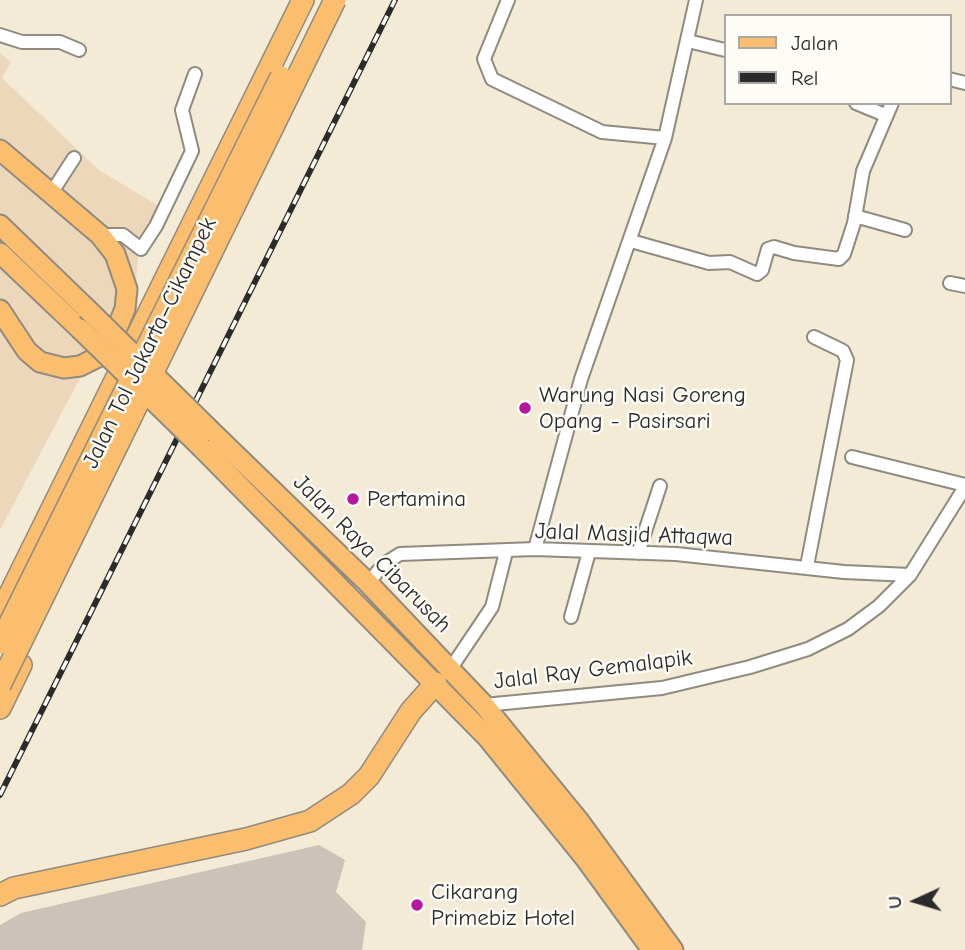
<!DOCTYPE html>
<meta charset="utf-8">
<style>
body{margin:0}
#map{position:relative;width:965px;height:950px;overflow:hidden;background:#f3ebd5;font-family:"Comic Neue",sans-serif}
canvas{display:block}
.legend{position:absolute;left:724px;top:14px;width:228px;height:91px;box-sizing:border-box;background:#fdfcf7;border:2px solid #a9a8a5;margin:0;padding:9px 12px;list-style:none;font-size:21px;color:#2b2b2b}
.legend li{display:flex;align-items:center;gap:14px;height:35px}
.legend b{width:35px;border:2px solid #a9a8a5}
.north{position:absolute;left:881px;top:866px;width:70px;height:70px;-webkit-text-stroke:5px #fdfcf7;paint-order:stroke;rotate:266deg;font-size:19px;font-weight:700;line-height:28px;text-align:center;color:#2b2b2b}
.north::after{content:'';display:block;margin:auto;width:24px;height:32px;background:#2b2b2b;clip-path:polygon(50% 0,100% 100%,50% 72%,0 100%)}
</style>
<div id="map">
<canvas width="965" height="950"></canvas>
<ul class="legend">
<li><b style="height:9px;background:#fbbe6e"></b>Jalan</li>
<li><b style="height:9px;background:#2b2b2b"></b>Rel</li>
</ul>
<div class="north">U</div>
</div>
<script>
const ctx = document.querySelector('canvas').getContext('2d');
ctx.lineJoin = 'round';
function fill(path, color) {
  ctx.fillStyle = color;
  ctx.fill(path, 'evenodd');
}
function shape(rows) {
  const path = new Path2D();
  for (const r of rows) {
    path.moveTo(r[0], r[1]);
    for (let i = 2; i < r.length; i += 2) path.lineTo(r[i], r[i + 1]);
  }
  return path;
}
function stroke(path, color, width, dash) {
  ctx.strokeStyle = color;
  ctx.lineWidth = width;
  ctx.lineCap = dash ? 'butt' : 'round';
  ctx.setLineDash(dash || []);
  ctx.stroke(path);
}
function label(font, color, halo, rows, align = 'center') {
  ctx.font = font + ' "Comic Neue",sans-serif';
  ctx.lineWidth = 5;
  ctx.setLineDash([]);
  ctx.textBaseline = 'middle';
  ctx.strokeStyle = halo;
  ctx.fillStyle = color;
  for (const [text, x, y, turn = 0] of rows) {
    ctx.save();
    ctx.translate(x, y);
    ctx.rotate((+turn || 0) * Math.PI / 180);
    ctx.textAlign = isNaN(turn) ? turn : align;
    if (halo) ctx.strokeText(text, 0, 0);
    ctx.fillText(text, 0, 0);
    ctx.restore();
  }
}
fill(shape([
 [0,53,11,62,2,78,99,170,167,211,138,257,133,318,100,362,80,378,0,530]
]), '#edd7bb');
fill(shape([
 [319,845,345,860,336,892,366,922,362,950,0,950,0,925,21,913]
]), '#ccc2b9');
const street = shape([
 [508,0,484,59,492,79,602,132,665,138],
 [0,35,22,42,60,42,79,50],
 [688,41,725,50],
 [949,79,965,83],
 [856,103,885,115],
 [52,192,74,158],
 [855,216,905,230],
 [100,235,123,235,141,249,156,226,192,151,182,110,195,74],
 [631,241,709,263,730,262,757,274,762,270,768,249,774,247,794,253,839,259,844,254,854,223,863,171,892,103],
 [950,283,965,286],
 [852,457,965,485],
 [535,549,581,379,665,138,696,0],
 [638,553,660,486],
 [807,566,847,360,843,351,814,337],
 [368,583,384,564,400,554,535,549,676,554,844,572,910,575],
 [571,617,589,552],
 [451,668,492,607,506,552],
 [484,705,662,688,750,667,808,649,848,629,879,606,910,575,965,487]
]);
const primary = shape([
 [0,150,100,235,115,254,127,289,125,309,112,340,102,355,80,366,64,368,40,362,27,351,0,310],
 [0,225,87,309],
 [0,253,80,329],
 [211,431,368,583,484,705,579,821,673,950],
 [202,448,487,737,585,858,652,950]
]);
const highway = shape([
 [0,614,303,0],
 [0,708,21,665],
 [0,895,14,888,246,839,310,821,351,794,369,776,411,711,436,683]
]);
stroke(street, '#8f8b80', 16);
stroke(primary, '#8f8b80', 23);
stroke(highway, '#8f8b80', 24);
stroke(street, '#fff', 12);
stroke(primary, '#fbbe6e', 19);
stroke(highway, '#fbbe6e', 21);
const rail = shape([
 [0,795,395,0]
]);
stroke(rail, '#2b2b2b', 6);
stroke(rail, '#fdfcf7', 3.5, [10]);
const primaryBridge = shape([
 [87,309,211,431],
 [80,329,202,448]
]);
const highwayBridge = shape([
 [0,643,281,77],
 [0,685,335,0]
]);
stroke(primaryBridge, '#8f8b80', 23, []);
stroke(highwayBridge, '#8f8b80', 24, []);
stroke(primaryBridge, '#fbbe6e', 19);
stroke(highwayBridge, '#fbbe6e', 21);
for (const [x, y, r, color] of [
 [525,408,7,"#b5179e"],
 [353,499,7,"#b5179e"],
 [417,905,7,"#b5179e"]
]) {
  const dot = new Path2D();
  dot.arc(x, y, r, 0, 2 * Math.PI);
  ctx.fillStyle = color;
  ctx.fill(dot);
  stroke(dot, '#fdfcf7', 2.5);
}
label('23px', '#2b2b2b', '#fdfcf7', [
 ["Jalan Tol Jakarta–Cikampek",150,343,-64],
 ["Jalal Masjid Attaqwa",634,535,2],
 ["Jalan Raya Cibarusah",372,554,45],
 ["Jalal Ray Gemalapik",593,670,-7]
]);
label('23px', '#2b2b2b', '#fdfcf7', [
 ["Warung Nasi Goreng",539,395],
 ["Opang - Pasirsari",539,421],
 ["Pertamina",367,499],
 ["Cikarang",431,892],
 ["Primebiz Hotel",431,918]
], 'left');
</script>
